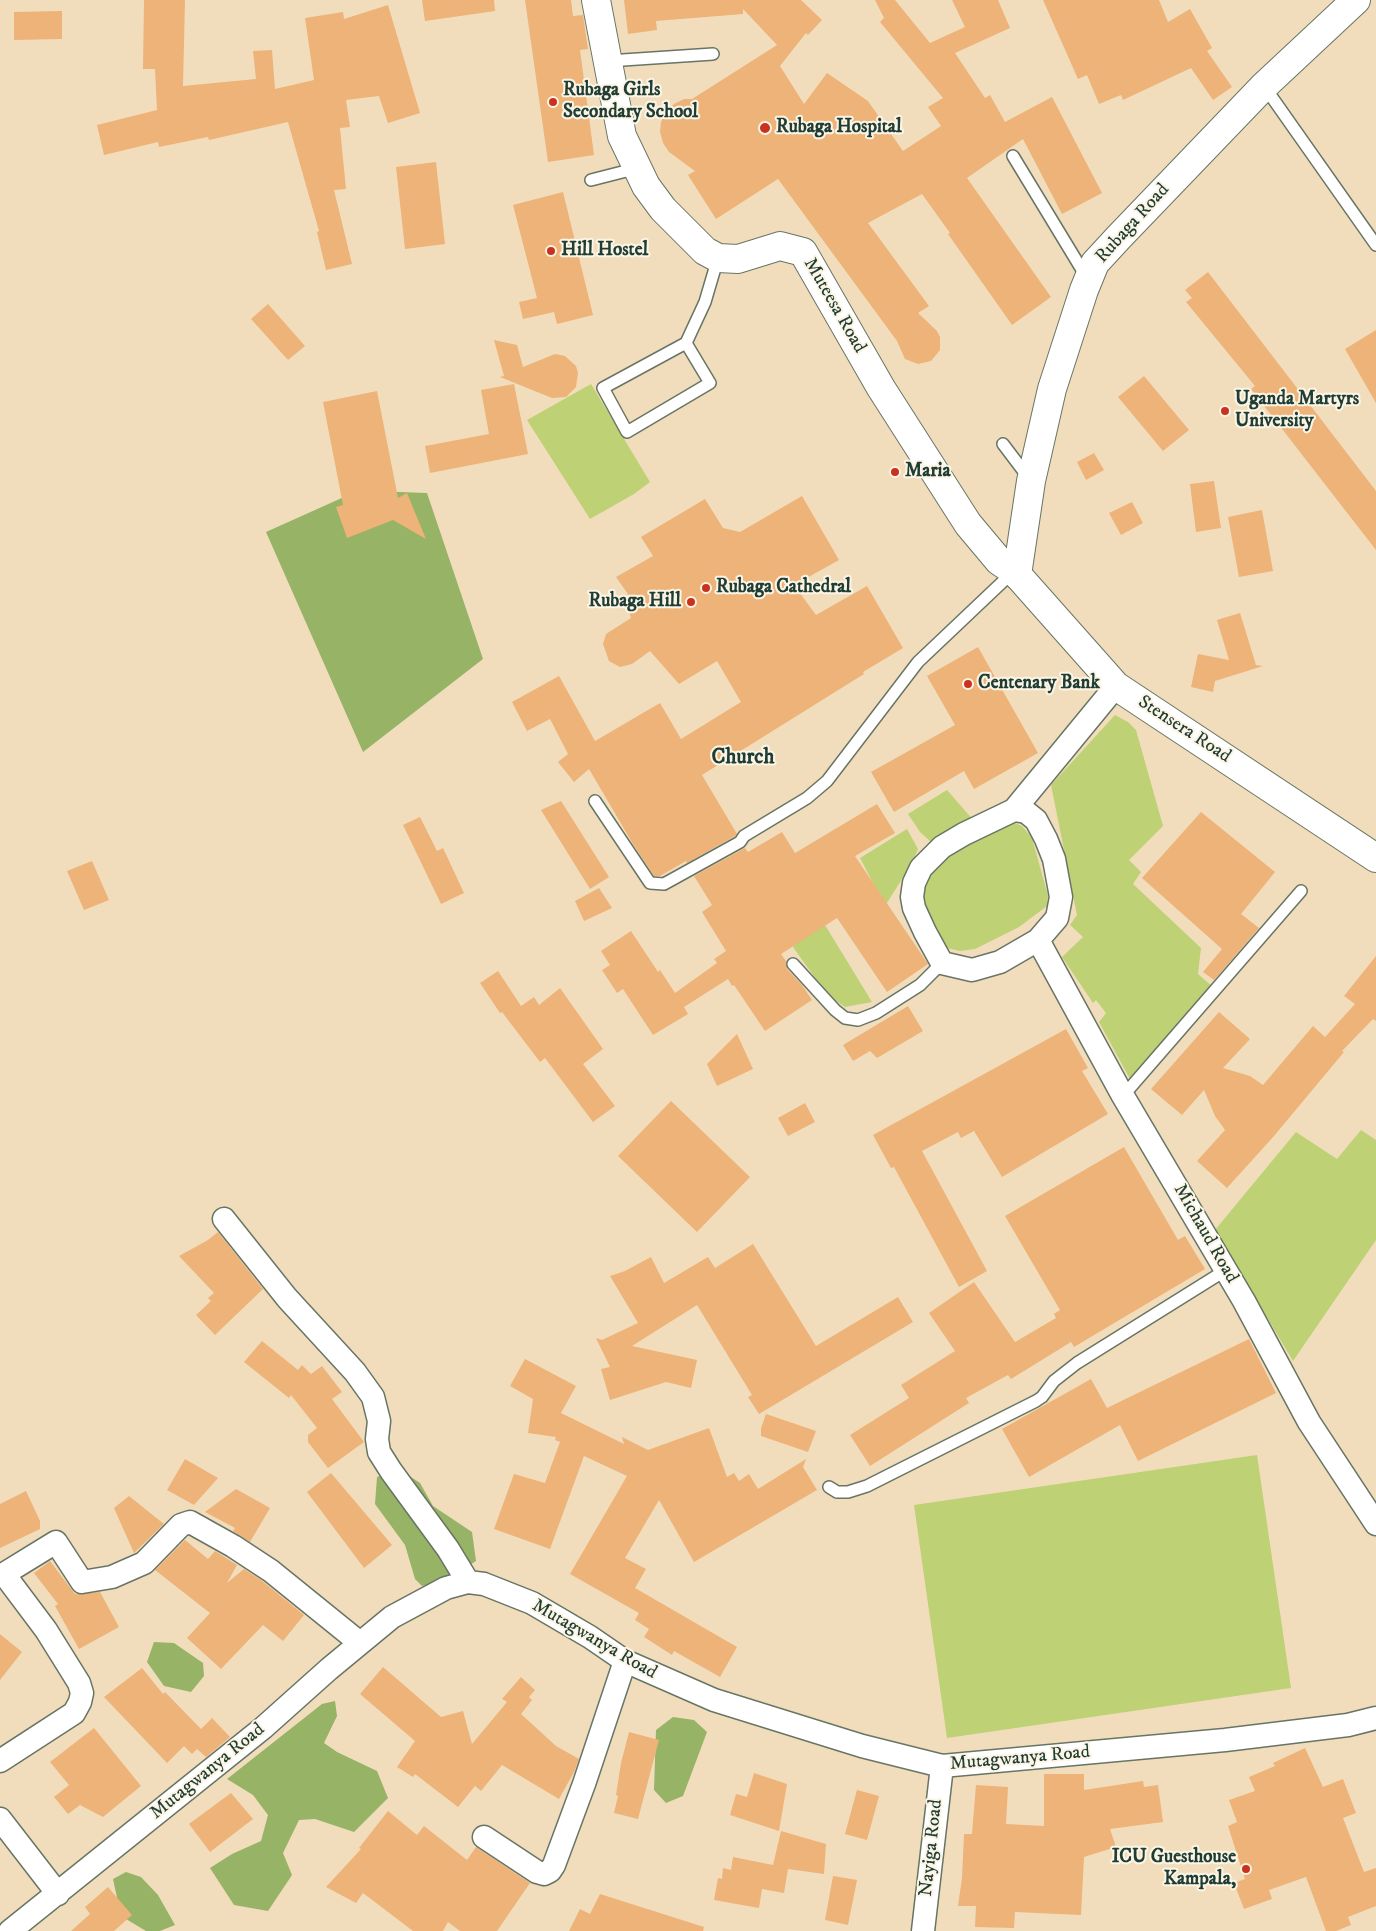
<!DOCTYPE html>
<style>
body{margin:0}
canvas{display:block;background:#f1ddbc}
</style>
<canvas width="1376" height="1931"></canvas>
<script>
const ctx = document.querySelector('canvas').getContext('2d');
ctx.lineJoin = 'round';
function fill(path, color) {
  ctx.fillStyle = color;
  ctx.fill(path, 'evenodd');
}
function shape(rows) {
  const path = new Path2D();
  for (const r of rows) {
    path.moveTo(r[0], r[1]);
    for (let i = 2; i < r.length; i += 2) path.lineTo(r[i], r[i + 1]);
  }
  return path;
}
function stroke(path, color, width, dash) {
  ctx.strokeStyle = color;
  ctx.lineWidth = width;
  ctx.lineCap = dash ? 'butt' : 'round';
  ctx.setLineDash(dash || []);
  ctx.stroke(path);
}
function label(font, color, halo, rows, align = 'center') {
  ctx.font = font + ' "IM FELL DW Pica",serif';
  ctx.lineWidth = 4;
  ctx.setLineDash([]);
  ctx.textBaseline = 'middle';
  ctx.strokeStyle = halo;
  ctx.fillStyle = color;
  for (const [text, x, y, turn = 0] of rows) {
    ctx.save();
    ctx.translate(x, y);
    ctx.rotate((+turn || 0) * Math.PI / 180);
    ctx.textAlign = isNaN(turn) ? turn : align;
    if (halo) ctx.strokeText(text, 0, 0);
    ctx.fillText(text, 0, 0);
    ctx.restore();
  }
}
fill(shape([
 [591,384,650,482,634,494,590,519,527,420],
 [1115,715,1128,722,1136,730,1163,826,1129,860,1141,872,1133,884,1201,948,1198,974,1213,987,1130,1079,1099,1022,1106,1013,1096,1000,1093,1003,1062,957,1083,937,1070,925,1077,915,1051,785],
 [947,790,974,821,939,842,930,841,920,832,908,814],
 [1010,821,1022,826,1032,838,1048,896,1047,906,1019,927,975,949,960,951,947,948,938,939,917,893,942,857],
 [907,829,918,849,912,863,885,906,860,858],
 [825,925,872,1002,845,1007,835,1000,816,979,795,950,792,945],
 [1361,1130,1376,1140,1376,1240,1293,1361,1215,1230,1296,1132,1337,1159],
 [1257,1455,1291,1688,947,1738,914,1505]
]), '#bed174');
fill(shape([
 [371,491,427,493,483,659,363,752,266,532,344,497],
 [399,1469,420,1483,433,1506,472,1532,476,1561,443,1582,422,1586,415,1579,405,1545,375,1504,377,1477],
 [154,1642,174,1643,203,1663,204,1676,191,1692,164,1686,147,1662],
 [335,1701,337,1716,324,1743,337,1752,377,1771,388,1798,354,1832,315,1819,299,1820,283,1853,292,1875,268,1911,234,1905,210,1868,232,1854,261,1841,268,1815,253,1795,227,1779,322,1704],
 [673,1717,694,1720,707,1732,683,1796,666,1803,654,1790,656,1730],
 [126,1872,141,1877,158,1895,175,1925,160,1931,146,1931,121,1916,113,1879]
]), '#96b366');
fill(shape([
 [144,0,185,0,183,86,256,79,253,51,272,50,275,89,314,80,305,18,343,12,344,19,388,5,420,113,388,123,379,96,346,100,350,127,340,128,346,189,334,190,352,264,326,270,317,232,319,231,288,122,209,140,208,137,159,147,158,142,104,155,97,125,157,110,155,69,143,69],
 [422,0,494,0,495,11,425,21],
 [525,0,571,0,573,16,583,15,588,49,580,50,594,155,548,162],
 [624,0,801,0,822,20,808,35,806,33,780,66,804,104,827,73,868,101,903,151,941,126,928,107,943,98,880,22,884,18,875,0,895,0,930,43,965,27,952,0,998,0,1010,28,955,53,985,98,990,95,1005,122,1052,97,1102,193,1062,214,1023,139,967,178,1051,297,1012,325,948,234,950,233,922,194,868,223,929,306,918,313,937,331,940,337,940,350,931,361,918,364,905,359,897,341,778,179,716,219,688,175,695,171,669,152,663,143,660,132,661,122,666,112,674,104,684,99,692,99,777,45,743,9,743,14,656,21,657,30,628,34],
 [1043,0,1159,0,1168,22,1190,9,1212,48,1207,51,1232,87,1213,100,1191,68,1123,100,1121,95,1099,104,1087,75,1078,79],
 [62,11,62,39,14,40,14,12],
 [436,162,445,244,405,249,396,167],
 [563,192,593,315,557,324,554,312,523,319,519,302,537,298,513,205],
 [1208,272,1376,491,1376,550,1251,389,1255,386,1186,302,1192,298,1185,290],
 [268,304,305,346,288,360,251,319],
 [1376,330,1376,403,1345,349],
 [494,340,517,345,523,367,555,354,565,356,576,366,578,373,576,387,566,397,552,398,500,377,504,376],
 [1144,376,1189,430,1163,451,1118,397],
 [514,384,528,454,430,473,425,446,489,434,481,390],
 [377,391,398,498,407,493,426,539,393,520,347,538,336,507,343,505,323,402],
 [1094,453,1104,470,1086,480,1077,462],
 [1214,481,1221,528,1196,532,1190,484],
 [802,496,839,560,794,585,816,615,867,586,903,648,863,672,864,674,702,775,737,834,735,836,687,863,686,861,660,876,654,876,633,844,589,769,574,782,558,762,568,754,550,719,527,731,512,702,559,676,595,741,660,703,681,739,741,702,717,661,679,684,650,651,632,664,620,667,609,661,603,644,606,634,631,618,625,599,630,597,616,577,653,556,641,537,705,499,723,528,740,532],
 [1132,502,1143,523,1121,535,1109,513],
 [1262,510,1273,571,1239,577,1228,517],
 [1240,613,1256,665,1263,666,1215,681,1213,692,1191,687,1198,654,1229,660,1217,620],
 [978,647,1038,753,974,789,964,771,894,812,871,772,955,725,927,676],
 [561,801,609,877,590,889,541,810],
 [877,804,895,833,855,856,928,964,887,992,837,918,781,954,786,961,787,969,802,985,812,1000,765,1031,734,985,732,986,728,979,684,1007,688,1014,653,1035,623,989,617,993,602,970,610,965,601,951,631,931,658,972,660,970,675,993,717,963,714,959,726,951,702,912,712,905,694,876,745,848,748,852,782,832,795,853],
 [1201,812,1275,872,1241,914,1259,928,1214,980,1203,972,1222,949,1142,878],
 [420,817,437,851,443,848,464,893,441,904,403,825],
 [92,861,109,900,84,910,67,871],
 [599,888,612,908,584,921,575,901],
 [1376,956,1376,1021,1373,1019,1342,1051,1344,1052,1274,1136,1227,1188,1197,1161,1225,1130,1215,1116,1204,1090,1182,1115,1151,1089,1219,1012,1250,1039,1223,1068,1250,1076,1263,1085,1313,1026,1325,1037,1355,1004,1344,996],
 [498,971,521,1006,534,997,539,1005,560,988,603,1049,583,1064,615,1106,593,1122,545,1058,540,1062,502,1012,500,1013,480,983],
 [908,1006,923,1031,877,1058,870,1051,853,1061,843,1045],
 [1066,1029,1088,1068,1082,1071,1108,1114,1002,1177,974,1131,961,1138,958,1132,922,1151,987,1271,959,1287,894,1167,891,1168,873,1135],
 [737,1034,753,1069,717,1086,707,1064],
 [671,1101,750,1177,697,1232,618,1156],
 [805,1103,815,1122,788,1136,778,1118],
 [1124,1147,1178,1240,1185,1236,1205,1269,1074,1347,1071,1342,1011,1379,1008,1375,966,1398,969,1403,870,1466,850,1435,909,1398,901,1385,955,1351,929,1313,974,1282,1015,1342,1056,1318,1054,1314,1060,1310,1005,1216],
 [218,1232,263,1289,215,1335,196,1315,211,1301,208,1298,214,1293,179,1256,208,1240],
 [753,1244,816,1346,898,1297,913,1322,759,1414,748,1397,752,1395,697,1305,632,1346,697,1360,691,1388,666,1382,610,1400,601,1369,610,1367,596,1338,602,1340,638,1323,610,1276,625,1271,651,1257,664,1283,708,1257,715,1268],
 [1249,1339,1276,1393,1138,1461,1120,1425,1029,1477,1002,1429,1091,1379,1107,1408],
 [262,1341,298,1370,302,1365,311,1374,322,1366,342,1392,332,1399,364,1442,328,1468,308,1442,308,1435,317,1428,291,1395,289,1398,244,1362],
 [525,1359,576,1386,561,1413,624,1444,622,1437,648,1450,709,1428,727,1477,734,1473,739,1481,749,1474,758,1489,806,1459,803,1467,817,1490,694,1562,659,1500,625,1558,646,1569,635,1588,737,1647,720,1677,674,1651,672,1655,644,1637,649,1629,635,1620,639,1613,570,1574,627,1476,584,1456,550,1549,494,1529,514,1474,545,1483,560,1442,555,1440,556,1437,528,1433,533,1399,510,1386],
 [766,1414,816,1431,808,1452,761,1436,761,1428],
 [185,1459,218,1478,194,1505,167,1490],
 [331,1473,392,1545,364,1568,307,1492],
 [236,1489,270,1508,250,1542,233,1531,235,1528,205,1512],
 [26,1491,40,1521,40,1529,0,1548,0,1504],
 [129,1496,164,1524,134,1553,114,1508],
 [185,1540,208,1559,215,1551,237,1565,227,1583,244,1569,261,1580,304,1615,283,1641,263,1625,221,1669,187,1638,210,1613,155,1570],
 [50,1561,75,1594,100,1592,119,1627,79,1649,55,1606,58,1604,34,1573],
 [0,1634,22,1652,0,1680],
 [383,1667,441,1717,463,1711,472,1744,507,1702,502,1699,521,1677,535,1690,529,1697,532,1700,521,1714,556,1746,579,1759,574,1772,559,1799,502,1765,481,1791,475,1786,458,1807,415,1774,413,1777,397,1767,415,1741,360,1694],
 [142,1668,163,1694,165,1692,201,1729,212,1718,230,1737,206,1757,197,1749,192,1754,184,1746,167,1763,104,1697],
 [94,1728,141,1786,103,1817,80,1805,68,1814,54,1797,69,1785,50,1762],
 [629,1732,659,1740,638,1819,614,1813,618,1796,616,1795,621,1763],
 [1305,1748,1323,1787,1343,1779,1356,1813,1343,1818,1364,1872,1376,1868,1376,1906,1348,1917,1351,1925,1336,1931,1326,1931,1306,1877,1269,1890,1272,1899,1244,1909,1234,1883,1245,1879,1228,1826,1237,1822,1229,1800,1255,1791,1249,1777,1275,1766,1273,1763],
 [754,1773,787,1784,779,1831,730,1815,736,1794,747,1797],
 [1044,1774,1084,1774,1084,1790,1143,1781,1144,1787,1158,1785,1163,1822,1110,1829,1116,1847,1084,1857,1081,1915,1015,1912,1014,1928,975,1927,976,1906,958,1906,962,1878,964,1834,972,1834,976,1785,1008,1787,1006,1824,1044,1826],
 [857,1790,879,1796,867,1840,845,1834],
 [231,1793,253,1819,210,1852,189,1824],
 [388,1811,417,1835,424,1826,467,1860,476,1847,530,1883,497,1931,460,1931,448,1922,443,1931,413,1931,363,1893,356,1903,326,1887,361,1849,359,1848],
 [781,1831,826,1844,824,1874,788,1869,784,1893,762,1889,759,1908,714,1900,718,1878,722,1879,723,1868,731,1870,733,1857,773,1865],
 [833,1876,857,1880,848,1925,825,1920],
 [108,1887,132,1915,114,1931,71,1931,90,1914,85,1907],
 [600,1894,704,1927,703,1931,569,1931,580,1909,590,1914]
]), '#edb379');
const service = shape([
 [608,61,713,54],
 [1264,86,1376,245],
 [1013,156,1087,278],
 [591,180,638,168],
 [686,343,710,383,627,432,603,388,686,343,705,302,718,258],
 [1003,444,1028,477],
 [595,801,650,883,664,884,740,842,744,836,807,798,827,781,918,662,1014,571],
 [793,964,835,1010,845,1018,858,1020,876,1013,920,985,942,963],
 [1123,1096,1301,891],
 [829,1487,837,1492,848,1492,867,1486,1036,1401,1042,1397,1054,1381,1077,1363,1226,1270]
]);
const minor = shape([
 [1014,810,1026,812,1036,820,1046,839,1054,859,1061,897,1057,918,1038,940,1000,962,972,970,942,963,925,932,914,908,912,897,914,883,921,868,942,847,964,834,1014,810],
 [1014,810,1116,686],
 [1038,940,1123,1096,1244,1301,1309,1422,1376,1524],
 [224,1219,287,1298,355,1372,373,1397,379,1421,377,1439,379,1452,391,1471,448,1549,468,1582],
 [0,1761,74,1713,80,1702,82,1693,79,1683,46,1630,4,1574,56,1542,82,1582,112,1577,144,1563,181,1525,190,1522,233,1546,271,1571,360,1643],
 [0,1819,58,1894],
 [484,1837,537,1872,544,1874,550,1871,554,1865,584,1784,625,1661],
 [10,1931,263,1728,329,1669,392,1617,446,1588,468,1582,484,1584,532,1603,590,1637,625,1661,714,1700,862,1746,942,1766,1225,1740,1348,1725,1376,1718],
 [923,1931,942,1766]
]);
const tertiary = shape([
 [596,0,622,136,646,186,663,209,705,251,718,258,738,259,780,246,803,252,881,388,968,524,999,561,1014,571,1116,686,1376,858]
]);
const secondary = shape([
 [1017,575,1031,481,1052,389,1084,290,1095,263,1119,237,1264,86,1356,0]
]);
stroke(service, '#687564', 14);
stroke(minor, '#687564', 25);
stroke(tertiary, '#687564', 30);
stroke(secondary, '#687564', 30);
stroke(service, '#fff', 11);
stroke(minor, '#fff', 22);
stroke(tertiary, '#fff', 28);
stroke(secondary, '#fff', 28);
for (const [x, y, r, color] of [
 [553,102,5,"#c8321e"],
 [765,128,6,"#c8321e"],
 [551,251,5,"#c8321e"],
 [1225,411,5,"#c8321e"],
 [895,472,5,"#c8321e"],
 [706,588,5,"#c8321e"],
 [691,602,5,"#c8321e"],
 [968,684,5,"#c8321e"],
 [1246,1869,5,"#c8321e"]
]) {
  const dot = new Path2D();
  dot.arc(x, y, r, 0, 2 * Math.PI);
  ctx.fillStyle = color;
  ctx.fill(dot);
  stroke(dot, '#fcf5e5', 2);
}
label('bold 19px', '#1f3d34', '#fcf5e5', [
 ["Rubaga Girls",563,91],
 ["Secondary School",563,113],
 ["Rubaga Hospital",776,128],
 ["Hill Hostel",561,251],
 ["Uganda Martyrs",1235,400],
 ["University",1235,422],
 ["Maria",905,472],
 ["Rubaga Cathedral",716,588],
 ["Rubaga Hill",681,602,"right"],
 ["Centenary Bank",978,684],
 ["ICU Guesthouse",1236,1858,"right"],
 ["Kampala,",1236,1880,"right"]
], 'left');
label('19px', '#1f3d34', '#fcf5e5', [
 ["Rubaga Road",1133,224,-48],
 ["Muteesa Road",834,306,60],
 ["Stensera Road",1184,730,33],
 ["Michaud Road",1205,1234,60],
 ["Mutagwanya Road",594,1640,30],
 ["Mutagwanya Road",1020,1759,-5],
 ["Mutagwanya Road",208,1772,-39],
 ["Nayiga Road",932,1848,-84]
]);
label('bold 21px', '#1f3d34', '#fcf5e5', [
 ["Church",743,759]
]);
</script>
